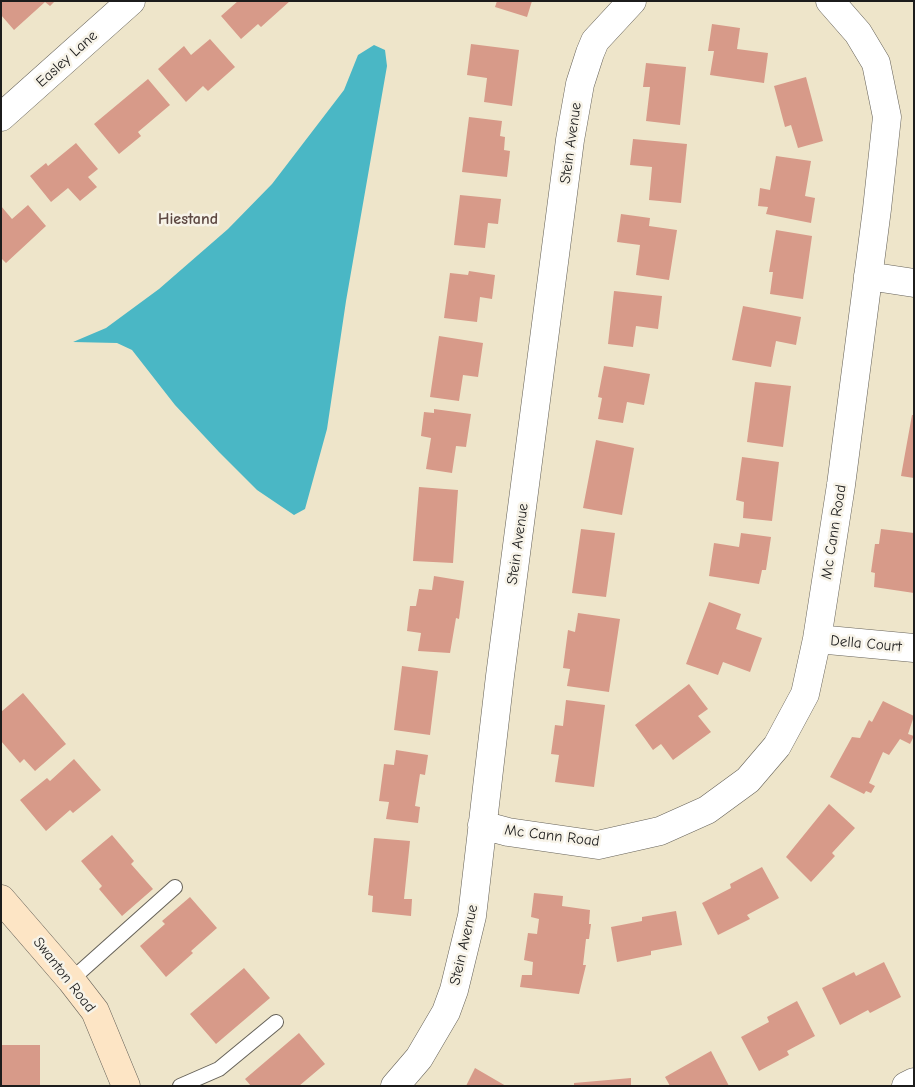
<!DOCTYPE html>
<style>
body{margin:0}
#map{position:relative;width:915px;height:1087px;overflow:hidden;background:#eee5ca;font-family:"Comic Neue",sans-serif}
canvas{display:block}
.frame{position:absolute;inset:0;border:2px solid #1c1c1c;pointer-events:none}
</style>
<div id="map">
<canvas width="915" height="1087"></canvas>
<div class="frame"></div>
</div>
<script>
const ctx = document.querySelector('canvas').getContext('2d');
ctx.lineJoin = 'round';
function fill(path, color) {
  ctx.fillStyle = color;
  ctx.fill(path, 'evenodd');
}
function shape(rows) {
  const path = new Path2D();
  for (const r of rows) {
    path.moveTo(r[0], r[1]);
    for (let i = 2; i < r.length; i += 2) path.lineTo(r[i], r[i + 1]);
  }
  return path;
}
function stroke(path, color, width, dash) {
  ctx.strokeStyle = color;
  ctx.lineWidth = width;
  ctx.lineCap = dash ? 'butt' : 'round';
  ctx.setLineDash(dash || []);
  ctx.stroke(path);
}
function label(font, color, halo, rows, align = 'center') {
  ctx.font = font + ' "Comic Neue",sans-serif';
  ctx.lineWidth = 5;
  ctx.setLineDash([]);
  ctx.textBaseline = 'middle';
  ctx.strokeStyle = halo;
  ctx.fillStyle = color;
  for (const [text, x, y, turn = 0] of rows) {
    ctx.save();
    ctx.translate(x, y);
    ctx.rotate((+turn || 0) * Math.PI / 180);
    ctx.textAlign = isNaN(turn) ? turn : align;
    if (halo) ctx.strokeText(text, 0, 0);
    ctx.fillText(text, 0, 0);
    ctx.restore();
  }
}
fill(shape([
 [374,45,385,50,387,66,346,301,327,429,305,509,294,515,257,490,219,452,175,405,132,350,117,343,73,342,106,328,159,289,228,229,272,184,344,90,358,55]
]), '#4ab7c5');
fill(shape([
 [1,1,55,1,50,6,45,2,14,30,1,15],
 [238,1,290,1,261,27,258,24,241,39,221,16],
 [497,1,532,1,527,17,495,7],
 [712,24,740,28,737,49,768,53,764,83,710,75,714,51,708,51],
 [210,39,235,67,208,91,203,86,186,102,158,69,184,46,191,55],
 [471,44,519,50,512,106,484,102,487,78,467,75],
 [646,63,686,67,680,125,646,121,650,87,643,87],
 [806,77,823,141,798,148,791,125,785,127,774,86],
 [148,79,170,105,138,132,141,136,119,154,94,124],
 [469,117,502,121,500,136,505,137,504,150,510,151,507,177,462,172],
 [633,139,687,144,681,203,649,200,652,167,630,165],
 [76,143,98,169,88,177,97,187,80,201,68,188,51,202,30,176,46,163,48,166],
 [776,156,811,161,805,196,815,198,811,223,766,214,768,207,758,206,760,188,770,190],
 [460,195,501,199,498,224,488,223,485,248,454,245],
 [28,205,46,226,6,263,1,258,1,206,12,219],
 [621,214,650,218,649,226,677,230,669,280,636,275,640,245,617,242],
 [776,230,812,236,803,299,770,294,773,272,769,272],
 [469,271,495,275,492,299,480,297,477,322,444,318,450,273,468,275],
 [614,291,662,296,658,329,636,326,633,347,608,344],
 [743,306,801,317,796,345,776,341,771,367,732,360],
 [439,336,483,343,478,377,463,375,459,401,430,397],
 [604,366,650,374,644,405,627,402,623,423,598,419,602,398,598,397],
 [755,382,791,386,783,447,747,442],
 [434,409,471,414,466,447,456,446,452,473,426,469,431,438,421,436,424,412,434,413],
 [912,415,914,415,914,478,901,476],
 [596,440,634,448,622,515,583,508],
 [742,457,779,462,772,521,743,518,744,502,736,500],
 [419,487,458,490,453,563,413,561],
 [581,529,615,533,606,597,572,593],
 [881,529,914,533,914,593,874,587,875,573,871,572,875,544,879,544],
 [741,533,771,537,766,570,762,570,759,584,709,576,714,543,739,547],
 [434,576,464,581,459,619,456,618,450,653,418,651,421,633,407,631,410,606,416,606,419,589,432,590],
 [709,602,741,614,736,629,762,638,750,672,723,662,718,675,686,664],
 [578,613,620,619,609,692,567,686,570,669,563,668,568,630,575,632],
 [402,666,438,671,430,735,394,730],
 [689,684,708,709,698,716,711,732,673,760,661,744,653,750,635,725],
 [23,693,66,744,35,771,24,759,20,763,1,741,1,712],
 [566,700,605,705,594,787,555,782,559,755,551,754,555,725,563,726],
 [883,701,914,716,908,734,914,736,910,744,900,739,889,755,883,752,869,783,875,786,871,793,866,791,864,794,830,777,852,737,860,738,869,720,872,722],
 [396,750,428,755,425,775,420,774,415,806,420,807,418,823,386,819,389,802,379,801,384,764,394,765],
 [74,759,101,790,73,813,70,810,46,831,20,800,47,778,50,781],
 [829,804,855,828,832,853,835,856,811,882,786,857],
 [112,835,134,861,131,864,153,889,122,916,99,889,102,886,81,861],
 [374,838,410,841,404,899,412,899,411,916,372,912,373,896,368,895],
 [762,867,779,898,747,915,750,919,718,935,702,903,731,888,730,884],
 [534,893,563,896,562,906,590,910,589,924,591,924,589,939,586,939,583,965,586,965,579,994,520,987,522,975,532,975,533,962,524,960,528,933,537,934,539,919,531,917],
 [190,897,217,928,191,951,193,953,166,977,140,946,165,924,162,921],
 [676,911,682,945,651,951,651,955,617,962,611,927,642,921,642,917],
 [884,962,901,997,870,1013,868,1010,840,1025,822,988,854,972,856,976],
 [244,968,270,998,216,1044,190,1014],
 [797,1001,815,1036,787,1051,789,1055,759,1071,741,1037,769,1022,767,1017],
 [299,1033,325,1064,299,1086,251,1086,245,1079],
 [1,1045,40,1045,40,1086,1,1086],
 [711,1051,729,1086,670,1086,665,1077],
 [475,1068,506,1086,466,1086],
 [631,1078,631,1086,574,1086,574,1083]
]), '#d79a89');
const lane = shape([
 [71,980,175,887],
 [180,1086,219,1069,276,1022]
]);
const street = shape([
 [1,117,131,1],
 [868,276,914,283],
 [817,639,914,648],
 [482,825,508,832,598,845,660,831,707,810,748,780,777,746,805,694,817,639,841,485,877,209,887,117,876,63,858,33,830,1],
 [395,1086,419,1058,446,1012,454,990,472,916,500,676,570,140,580,84,590,53,595,41,632,1],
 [906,1086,914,1082]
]);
const secondary = shape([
 [1,899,71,980,95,1011,126,1086]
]);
stroke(lane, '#666259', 16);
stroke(street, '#666259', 29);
stroke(secondary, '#666259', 29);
stroke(lane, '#fff', 14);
stroke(street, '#fff', 28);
stroke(secondary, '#fde5c5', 28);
label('15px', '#1c1c1c', '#f7f3e8', [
 ["Easley Lane",67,59,-42],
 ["Stein Avenue",571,143,-82],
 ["Mc Cann Road",834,532,-81],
 ["Stein Avenue",518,544,-82],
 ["Della Court",866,644,5],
 ["Mc Cann Road",552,836,7],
 ["Stein Avenue",464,945,-77],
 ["Swanton Road",64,975,52]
]);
label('bold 16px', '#5d4842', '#f7f3e8', [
 ["Hiestand",188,219]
]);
</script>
